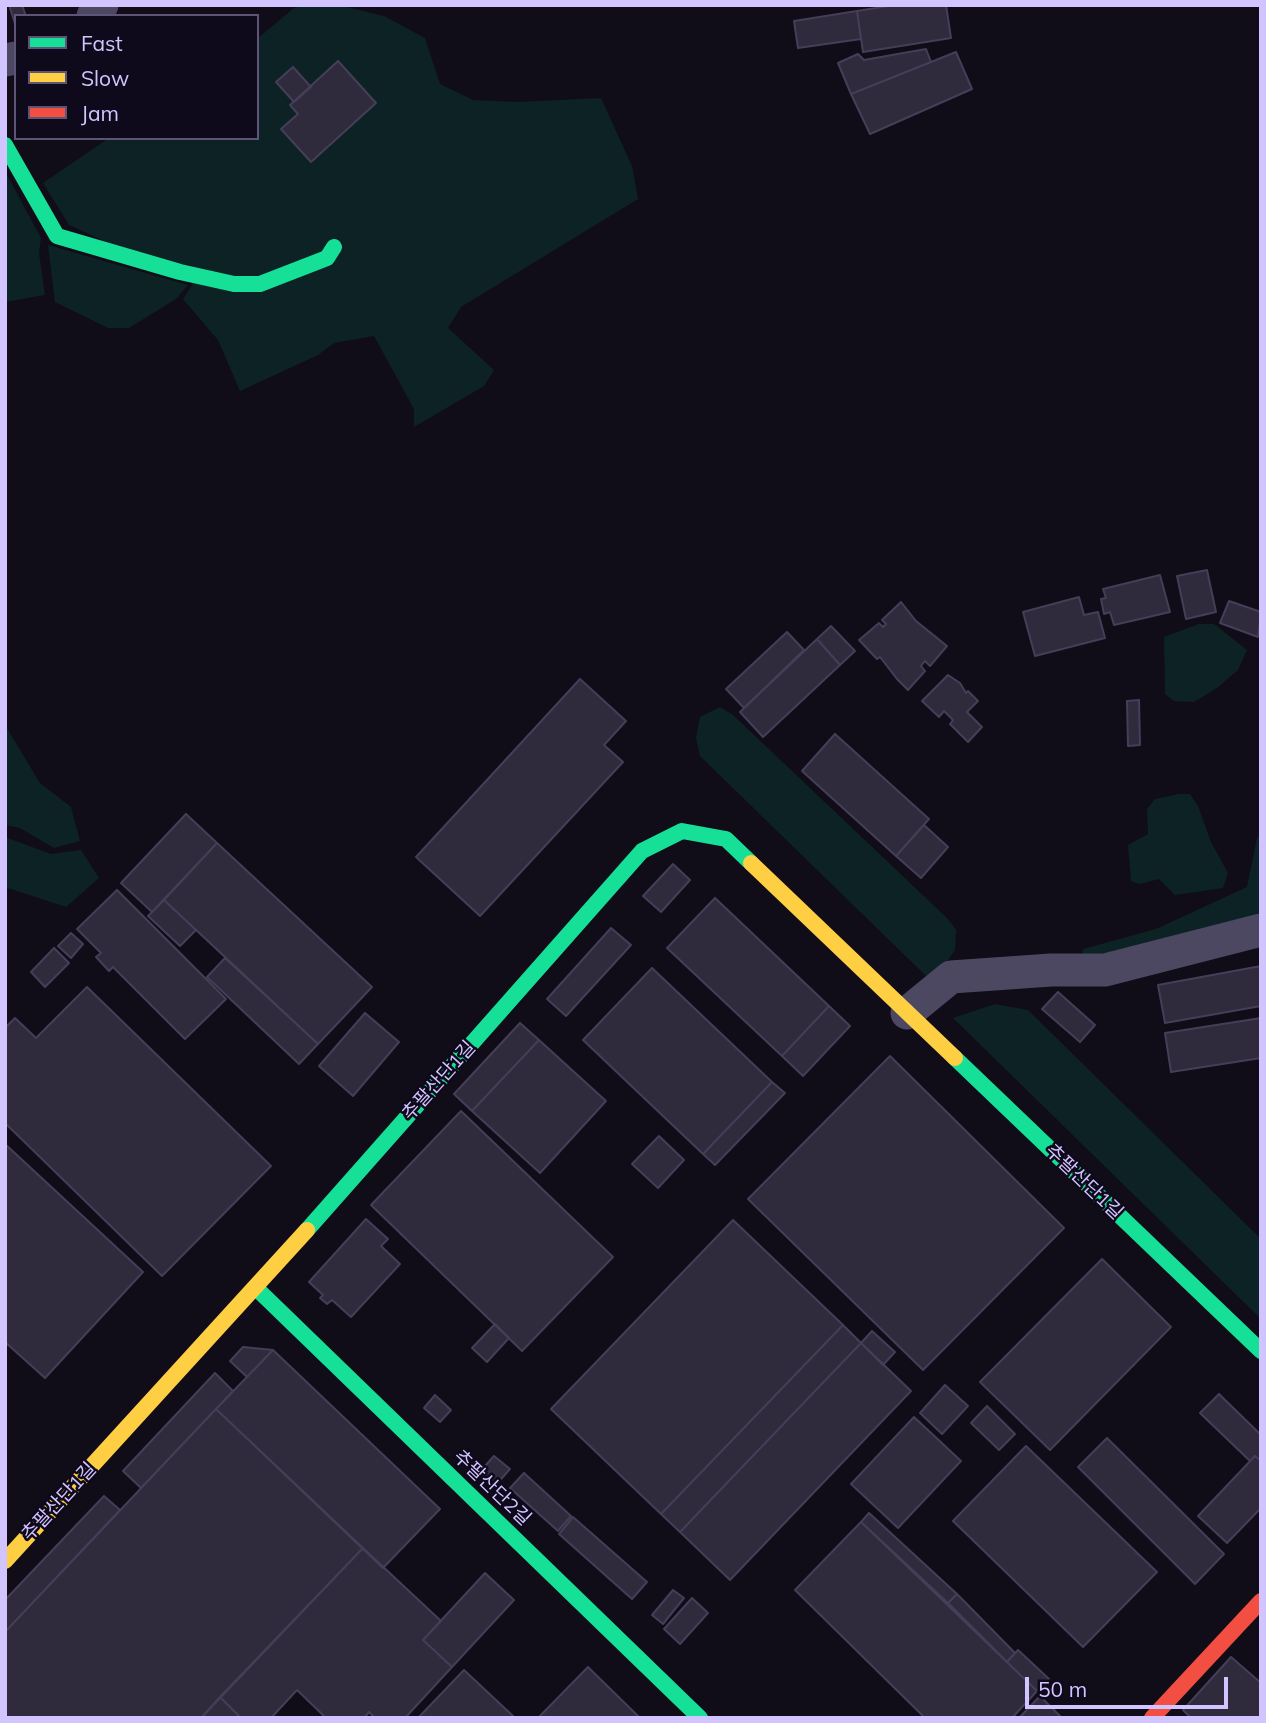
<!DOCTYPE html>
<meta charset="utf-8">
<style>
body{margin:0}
#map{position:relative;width:1266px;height:1723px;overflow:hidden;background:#100d18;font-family:Mulish,sans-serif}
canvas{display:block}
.frame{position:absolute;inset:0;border:7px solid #d2c5ff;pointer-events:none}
.legend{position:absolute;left:14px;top:14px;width:245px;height:126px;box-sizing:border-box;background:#0f091c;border:2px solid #5d5477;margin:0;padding:9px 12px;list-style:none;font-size:21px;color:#d2c5ff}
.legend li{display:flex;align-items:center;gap:14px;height:35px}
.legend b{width:35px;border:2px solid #5d5477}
.scale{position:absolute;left:1025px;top:1677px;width:203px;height:32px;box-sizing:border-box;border:4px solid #d2c5ff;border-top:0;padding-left:9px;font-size:21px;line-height:24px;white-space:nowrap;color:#d2c5ff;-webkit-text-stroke:5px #0f091c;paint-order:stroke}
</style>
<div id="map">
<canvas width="1266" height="1723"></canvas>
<div class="frame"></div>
<ul class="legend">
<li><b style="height:9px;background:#16e098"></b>Fast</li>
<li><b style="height:9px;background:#ffcf43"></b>Slow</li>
<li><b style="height:9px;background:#f24e42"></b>Jam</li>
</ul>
<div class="scale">50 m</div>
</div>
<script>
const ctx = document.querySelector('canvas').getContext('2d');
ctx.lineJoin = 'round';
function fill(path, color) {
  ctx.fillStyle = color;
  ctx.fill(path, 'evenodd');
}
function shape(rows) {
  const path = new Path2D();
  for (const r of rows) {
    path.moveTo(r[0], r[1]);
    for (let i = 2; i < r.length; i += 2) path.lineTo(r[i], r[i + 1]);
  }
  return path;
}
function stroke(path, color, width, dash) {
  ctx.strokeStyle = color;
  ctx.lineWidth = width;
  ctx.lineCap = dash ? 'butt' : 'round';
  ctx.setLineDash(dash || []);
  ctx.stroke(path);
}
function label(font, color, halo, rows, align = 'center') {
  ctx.font = font + ' Mulish,"Noto Sans KR",sans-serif';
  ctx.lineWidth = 5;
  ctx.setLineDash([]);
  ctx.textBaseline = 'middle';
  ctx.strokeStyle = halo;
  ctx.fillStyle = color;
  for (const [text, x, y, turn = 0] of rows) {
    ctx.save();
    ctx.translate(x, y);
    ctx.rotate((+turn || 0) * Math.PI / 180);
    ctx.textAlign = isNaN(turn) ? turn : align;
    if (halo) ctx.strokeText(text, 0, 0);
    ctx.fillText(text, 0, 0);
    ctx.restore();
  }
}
fill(shape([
 [308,5,338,5,384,16,425,38,440,84,473,100,518,102,601,98,632,166,638,199,461,307,448,328,494,370,484,386,414,427,414,409,374,336,334,343,318,355,240,391,218,340,183,299,194,282,69,225,43,183,109,138,257,138,257,39,294,8],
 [5,171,41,238,39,253,45,295,5,302],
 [48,245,188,285,176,299,129,328,108,328,55,302],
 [1199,624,1214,624,1247,650,1238,670,1217,688,1194,702,1174,701,1165,694,1164,637],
 [720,707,733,715,947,918,956,930,955,950,944,966,926,976,700,756,696,738,700,717],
 [5,725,40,783,71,807,80,841,54,848,20,828,5,825],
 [1179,794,1190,794,1198,806,1211,842,1228,873,1223,888,1175,895,1159,879,1139,884,1131,881,1128,845,1148,834,1147,809,1155,799],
 [1261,833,1261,920,1082,958,1083,949,1156,929,1247,887,1257,838],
 [5,837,51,854,81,850,99,878,66,907,5,887],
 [995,1004,1028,1010,1261,1239,1261,1319,953,1018]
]), '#0d2225');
const building = shape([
 [9,5,22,5,26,16,16,16,16,27,9,5],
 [895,5,946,5,951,38,863,52,857,11,895,5],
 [857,11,861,39,798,48,794,21,857,11],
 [926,49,931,62,851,94,838,63,858,54,864,60,926,49],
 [956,52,972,89,870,134,851,94,956,52],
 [338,61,376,103,311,162,281,129,298,114,290,105,338,61],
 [293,67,311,87,294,102,276,82,293,67],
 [1207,570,1216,612,1186,619,1177,576,1207,570],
 [1160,575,1170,612,1114,625,1110,612,1104,614,1101,599,1106,598,1103,589,1160,575],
 [1079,597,1084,615,1098,612,1105,638,1035,656,1023,612,1079,597],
 [1229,601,1261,612,1258,637,1220,623,1229,601],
 [901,602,916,621,947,646,930,666,925,661,921,666,925,671,908,690,897,679,880,657,877,659,859,640,879,623,883,627,886,624,882,620,901,602],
 [831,626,855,651,840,665,817,639,831,626],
 [787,632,804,650,744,708,726,689,787,632],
 [817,639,840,665,763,737,740,712,817,639],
 [948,675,960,683,966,693,968,691,978,701,967,712,982,727,968,742,950,724,953,720,944,711,939,717,922,701,948,675],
 [580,679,626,721,604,745,623,762,480,916,416,857,580,679],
 [1139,700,1140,745,1128,746,1127,701,1139,700],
 [835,734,929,819,896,856,802,771,835,734],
 [186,814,217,843,152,912,121,883,186,814],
 [924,825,948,847,921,878,896,856,924,825],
 [217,843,372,987,318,1044,164,900,217,843],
 [673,864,690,880,661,912,643,896,673,864],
 [117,890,226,999,185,1039,113,967,109,971,96,957,101,953,77,929,117,890],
 [715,898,829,1006,782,1056,667,948,715,898],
 [164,900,196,930,180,946,148,916,164,900],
 [611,928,631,945,566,1016,547,999,611,928],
 [71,933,83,944,71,958,58,946,71,933],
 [54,948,69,963,45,987,31,972,54,948],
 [225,958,318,1044,299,1064,207,977,225,958],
 [1261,966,1261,1006,1165,1023,1158,985,1261,966],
 [652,968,772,1082,703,1154,583,1040,652,968],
 [87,987,271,1166,162,1276,5,1123,5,1028,15,1018,36,1038,87,987],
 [1058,992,1095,1025,1080,1042,1042,1009,1058,992],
 [829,1006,850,1026,803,1076,782,1056,829,1006],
 [365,1013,399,1042,353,1096,319,1066,365,1013],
 [1261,1018,1261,1058,1171,1072,1165,1033,1261,1018],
 [520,1023,539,1040,472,1111,454,1094,520,1023],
 [539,1040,606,1101,540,1173,472,1111,539,1040],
 [890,1056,1064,1228,923,1370,748,1199,890,1056],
 [772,1082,785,1093,715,1165,703,1154,772,1082],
 [461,1111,613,1257,522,1351,371,1205,461,1111],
 [659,1136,684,1160,658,1188,632,1164,659,1136],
 [5,1144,143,1272,45,1378,5,1342,5,1144],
 [366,1219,388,1239,381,1246,400,1264,351,1317,332,1300,327,1304,320,1298,323,1295,309,1282,366,1219],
 [733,1220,843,1325,661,1514,551,1409,733,1220],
 [1102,1259,1171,1327,1050,1450,980,1382,1102,1259],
 [495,1324,509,1338,487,1362,472,1348,495,1324],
 [843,1325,861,1343,680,1532,661,1514,843,1325],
 [872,1331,895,1352,883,1365,861,1343,872,1331],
 [861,1343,911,1391,730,1580,680,1532,861,1343],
 [243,1347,273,1350,247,1377,230,1361,243,1347],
 [273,1350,440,1509,383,1568,216,1409,273,1350],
 [215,1373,233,1391,141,1488,123,1471,215,1373],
 [945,1385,968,1406,942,1434,920,1413,945,1385],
 [1219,1394,1261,1435,1261,1461,1255,1456,1250,1461,1200,1413,1219,1394],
 [435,1395,451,1410,440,1422,424,1408,435,1395],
 [987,1406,1015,1434,999,1450,971,1423,987,1406],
 [216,1409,363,1548,201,1718,5,1718,5,1632,216,1409],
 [914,1417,961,1461,898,1528,851,1484,914,1417],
 [1107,1438,1224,1554,1195,1584,1078,1467,1107,1438],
 [1026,1446,1157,1572,1083,1647,953,1521,1026,1446],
 [494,1456,510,1469,494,1487,486,1481,485,1466,494,1456],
 [1255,1456,1261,1461,1261,1508,1227,1543,1198,1516,1255,1456],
 [524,1473,571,1516,558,1531,510,1488,524,1473],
 [104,1496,120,1510,5,1632,5,1600,104,1496],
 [869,1513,957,1594,948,1603,861,1522,869,1513],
 [573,1517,647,1582,632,1599,559,1534,573,1517],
 [861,1522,1037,1691,1012,1718,925,1718,795,1590,861,1522],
 [363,1548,441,1621,423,1640,452,1667,405,1718,375,1718,369,1712,364,1718,326,1718,297,1690,271,1718,241,1718,220,1697,363,1548],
 [485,1573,514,1600,452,1667,423,1640,485,1573],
 [673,1590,684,1598,663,1624,652,1615,673,1590],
 [957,1594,1015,1653,1007,1662,948,1603,957,1594],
 [692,1598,708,1613,680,1644,664,1629,692,1598],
 [1018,1650,1049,1679,1037,1691,1007,1662,1018,1650],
 [1231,1657,1261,1683,1261,1718,1191,1718,1183,1710,1231,1657],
 [588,1667,640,1718,538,1718,588,1667],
 [464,1670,513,1716,513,1718,418,1718,464,1670],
 [1040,1696,1062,1718,1019,1718,1040,1696],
 [220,1697,241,1718,201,1718,220,1697]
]);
fill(building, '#2f2a3c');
stroke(building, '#453e58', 2);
stroke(shape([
 [93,16,102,5],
 [5,60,16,58],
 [907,1013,951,977,1051,970,1105,970,1261,930]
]), '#4c4862', 33);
stroke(shape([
 [5,145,57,236,180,272,234,284,260,284,327,258,334,247],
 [955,1058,1261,1351],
 [307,1230,642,851,682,831,726,839,751,863],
 [256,1288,700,1718]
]), '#16e098', 16);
stroke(shape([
 [751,863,955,1058],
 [5,1561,307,1230]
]), '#ffcf43', 16);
stroke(shape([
 [1152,1718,1261,1601]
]), '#f24e42', 16);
label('19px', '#d2c5ff', '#0f091c', [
 ["추팔산단1길",439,1081,-48],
 ["추팔산단1길",1084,1182,44],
 ["추팔산단2길",492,1488,44],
 ["추팔산단1길",59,1502,-47]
]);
</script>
